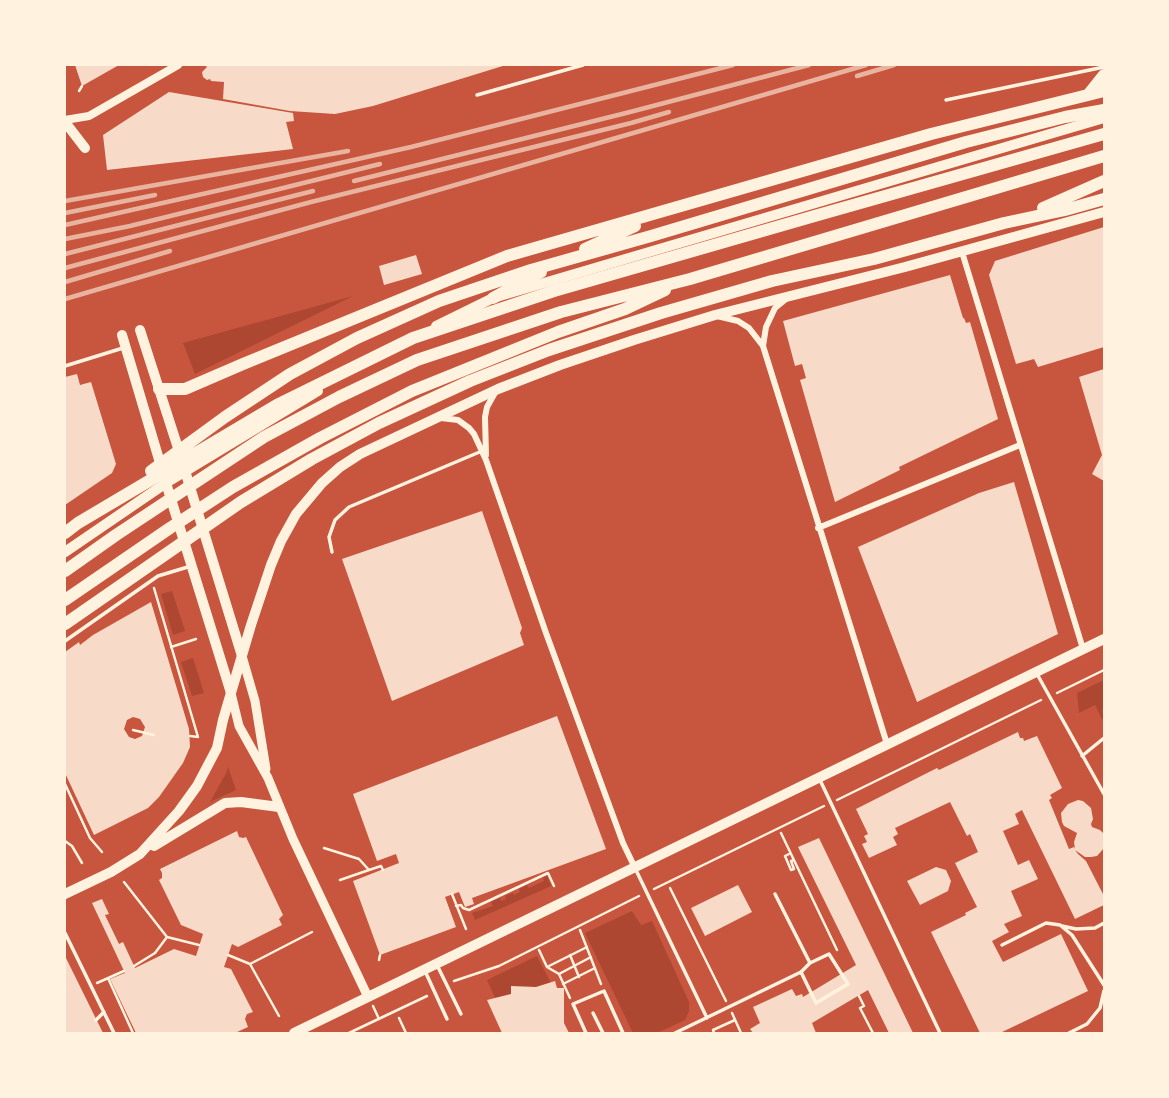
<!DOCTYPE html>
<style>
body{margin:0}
#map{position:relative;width:1169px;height:1098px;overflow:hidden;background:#c8553d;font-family:"Space Grotesk",sans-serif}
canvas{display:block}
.frame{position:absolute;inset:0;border:66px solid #fff3e0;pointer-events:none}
</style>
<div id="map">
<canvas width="1169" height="1098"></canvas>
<div class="frame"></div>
</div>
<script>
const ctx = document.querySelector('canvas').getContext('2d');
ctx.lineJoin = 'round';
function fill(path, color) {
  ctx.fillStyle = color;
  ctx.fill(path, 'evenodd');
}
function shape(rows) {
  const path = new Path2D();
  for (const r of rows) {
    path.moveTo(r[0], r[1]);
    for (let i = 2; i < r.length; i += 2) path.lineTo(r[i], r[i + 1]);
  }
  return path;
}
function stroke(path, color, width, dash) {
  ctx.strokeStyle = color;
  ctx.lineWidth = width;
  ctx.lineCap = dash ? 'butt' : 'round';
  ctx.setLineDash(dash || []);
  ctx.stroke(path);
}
fill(shape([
 [353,296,195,374,183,343],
 [172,591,185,631,173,635,161,594],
 [193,658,204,693,192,696,181,662],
 [1104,680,1104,709,1102,710,1104,718,1102,719,1095,705,1079,713,1077,693],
 [228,767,236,790,210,802,226,773],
 [547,876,551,886,475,920,472,913,493,906,491,902,500,898,501,901,506,899,505,896,513,893,514,895,520,892,519,889,527,885,529,888,544,881,543,878],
 [632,911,641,925,652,921,689,1002,689,1011,685,1020,657,1033,633,1033,585,933],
 [537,956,551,983,536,987,511,987,511,994,495,998,487,980]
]), '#ae4732');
fill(shape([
 [75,65,119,65,82,86],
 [205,65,506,65,373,106,335,114,290,111,223,99,224,82,211,81,210,79,207,80,203,77,202,72,207,67],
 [169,92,293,113,294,121,286,122,293,149,107,170,103,135],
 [1104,227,1104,347,1038,367,1034,359,1016,364,989,275,995,261],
 [416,255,422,274,384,285,379,266],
 [950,275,963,318,964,318,966,323,970,322,998,419,899,467,900,470,835,502,800,380,806,378,802,364,795,366,783,321],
 [1104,369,1104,481,1092,474,1102,455,1079,377],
 [77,374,80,385,91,382,116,464,112,473,65,505,65,377],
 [1014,482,1058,634,917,702,858,547,979,493],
 [482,511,522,628,520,633,524,645,392,701,342,559],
 [151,602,189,729,190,747,183,763,159,797,148,808,94,835,65,773,65,652,79,642,80,645,93,635],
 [133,717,140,719,145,727,142,736,135,739,129,737,124,729,127,720],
 [557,716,606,849,472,898,474,904,465,907,459,892,445,897,456,927,380,955,353,881,399,863,396,854,377,861,353,794],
 [1018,732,1020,738,1023,738,1024,741,1037,736,1062,788,1050,795,1052,798,1049,800,1069,849,1074,847,1075,849,1074,842,1077,833,1064,826,1062,822,1061,813,1068,804,1078,800,1083,801,1091,808,1093,819,1091,824,1092,827,1100,830,1103,833,1104,848,1097,856,1091,857,1085,857,1075,850,1078,854,1086,861,1104,896,1104,905,1075,919,1022,810,1015,814,1019,824,1003,831,1018,865,1029,860,1038,879,1011,891,1022,916,1004,924,1009,932,992,941,1003,962,1061,934,1088,991,1000,1033,980,1033,931,932,966,915,965,913,977,907,955,863,978,852,970,834,967,836,950,802,895,828,898,834,893,837,897,845,869,858,862,844,867,842,864,836,868,834,856,809,937,768,939,770],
 [237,831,239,837,243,838,246,837,283,915,279,919,282,925,238,947,232,944,224,967,231,969,253,1012,247,1014,245,1019,248,1027,235,1033,136,1033,110,979,125,973,92,903,102,899,109,914,105,915,119,944,123,942,135,968,174,949,196,956,203,934,181,925,159,880,162,878,162,873,160,869],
 [819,838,913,1033,889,1033,868,990,812,1023,816,1033,753,1033,750,1029,760,1023,753,1007,792,989,796,996,802,994,803,997,856,965,798,847],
 [936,867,946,870,951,881,948,891,920,905,907,881],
 [738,885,752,912,705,936,691,908],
 [65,956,103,1033,65,1033],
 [555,981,557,988,564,988,564,1023,569,1033,502,1033,487,1000,511,994,511,986,536,987]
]), '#f7dbc8');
stroke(shape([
 [79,91,82,86],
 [154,588,198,737,190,736],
 [171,647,196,639],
 [1057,693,1104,670],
 [133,730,154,735],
 [65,784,90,838,102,852],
 [837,800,1041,700],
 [781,833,837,950],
 [65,841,72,846,82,863],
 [324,848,359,859,369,870,381,866,383,870],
 [789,854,785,856,791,870,794,869,791,861,794,860],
 [340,880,369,870],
 [124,882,167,937,199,945],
 [670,888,726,1001],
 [654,889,824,806],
 [452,894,466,929],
 [456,906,461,905,463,908,469,910,548,873,554,886],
 [580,930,601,984],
 [539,950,547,967,559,974,570,998],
 [228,955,250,964,279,1016],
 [570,955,579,977],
 [379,960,380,955],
 [250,964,312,932],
 [134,966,155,953,167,937],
 [547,967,587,947],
 [559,974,591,957],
 [108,978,133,1033],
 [454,981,499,966,639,896],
 [97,983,124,971],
 [563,984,595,968],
 [859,996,864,1006,860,1008,873,1033],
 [373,1006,379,1019],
 [732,1013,741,1033],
 [399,1018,406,1033],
 [349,1033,427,996],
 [714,1033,713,1030,735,1020]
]), '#fff3e0', 2.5);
stroke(shape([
 [477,95,583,65],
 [946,100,1104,67],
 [65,366,123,348],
 [332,552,329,537,335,520,349,507,482,451],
 [65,641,158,576,191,566],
 [1037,674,1104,794],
 [1082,756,1104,738],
 [820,780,940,1033],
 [635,868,707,1018],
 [775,894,810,963],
 [1062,926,1076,929,1095,928,1104,923],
 [65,933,114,1033],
 [1002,945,1046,923,1060,925,1072,935,1104,985],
 [437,965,461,1014],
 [425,971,447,1019],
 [593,1013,603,1033],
 [96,1020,104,1012],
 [586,1033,573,1004,604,991,623,1033],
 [675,1033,801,972,810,963,829,954,848,984,816,1003,801,972],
 [1069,1033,1087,1024,1100,1008,1104,991]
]), '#fff3e0', 3.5);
stroke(shape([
 [962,252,1083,649],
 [717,316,738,321,749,328,763,346,887,744],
 [763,346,766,327,775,308,786,299],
 [441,418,458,420,469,428,474,434,486,460,546,633,623,843,635,868],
 [486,455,485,417,487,407,496,391],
 [818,528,1020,445]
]), '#fff3e0', 6);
stroke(shape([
 [65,120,89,116,178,65]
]), '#fff3e0', 8);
stroke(shape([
 [242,656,255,701,266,769],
 [231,693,239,726,268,778,293,839,368,997]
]), '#fff3e0', 9);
stroke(shape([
 [65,122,85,148],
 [140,330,178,448,242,656],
 [122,335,166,483,231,693],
 [294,1033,1104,639]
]), '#fff3e0', 10);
stroke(shape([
 [436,326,493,298,1104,118],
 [65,552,166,483,318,391],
 [154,846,225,803,241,802,279,807],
 [65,894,111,872,140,854,179,811,197,786,217,748,223,720,251,625,271,565,281,541,296,514,322,483,340,467,360,454,498,389,560,365,634,340,715,315,905,267,1104,212]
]), '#fff3e0', 10);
stroke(shape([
 [1088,95,1104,75],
 [1043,208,1104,181],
 [585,249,635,226],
 [493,298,541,272],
 [159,389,185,389,243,364,507,256,931,134,1104,91],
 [151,471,225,417,290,374,357,338,439,301,531,270,651,236,966,142,1065,117,1104,110],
 [65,533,78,523,277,405,413,338,554,291,818,215,1104,134],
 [65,571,116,535,264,437,339,397,417,360,561,312,690,279,1104,156],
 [65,600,170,528,233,487,320,438,412,391,558,332,625,309,665,290],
 [65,624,241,502,312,459,379,423,470,381,549,350,661,313,772,281,874,259,1004,223,1065,210,1104,199]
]), '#fff3e0', 12);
stroke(shape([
 [857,76,894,65],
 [354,181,630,112,809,65],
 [65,201,348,151],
 [65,213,155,195],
 [65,225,411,147,733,65],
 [65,239,130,226,380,164],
 [65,254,313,191],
 [65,268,311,202,631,123,669,112],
 [65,282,170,251],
 [65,299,866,65]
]), '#e9b49f', 4.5);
</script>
